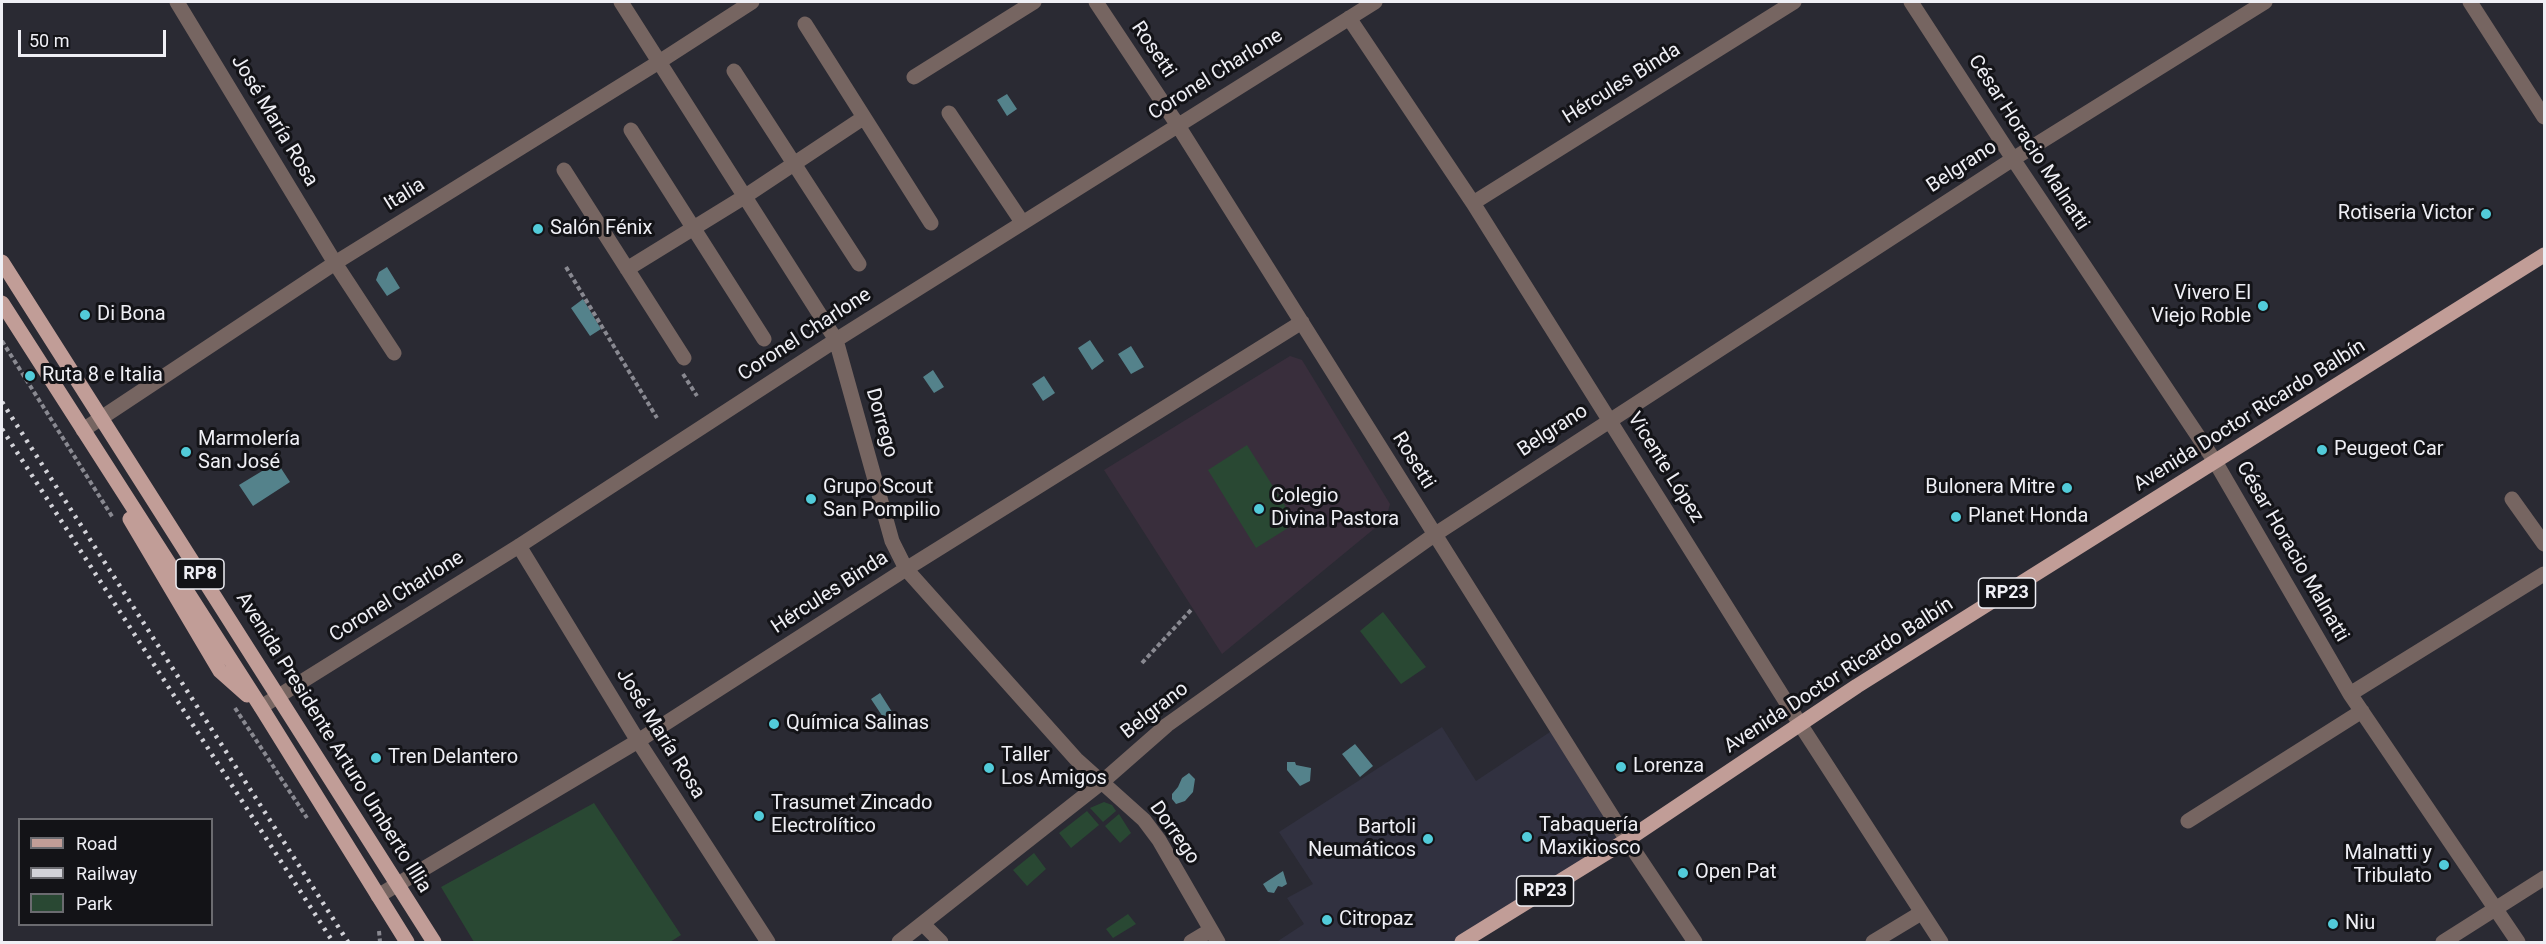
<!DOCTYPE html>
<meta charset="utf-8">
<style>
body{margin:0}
#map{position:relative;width:2546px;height:944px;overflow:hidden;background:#2a2a33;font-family:Roboto,sans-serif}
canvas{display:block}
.frame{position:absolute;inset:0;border:3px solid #efeff5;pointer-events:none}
.legend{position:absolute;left:18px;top:818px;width:195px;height:108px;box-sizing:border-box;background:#131317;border:2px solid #6b6b70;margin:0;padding:8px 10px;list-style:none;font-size:18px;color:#efeff5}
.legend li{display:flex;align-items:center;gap:12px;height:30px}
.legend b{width:30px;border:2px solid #6b6b70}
.scale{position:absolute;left:18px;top:30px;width:148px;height:27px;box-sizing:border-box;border:3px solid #efeff5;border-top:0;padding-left:8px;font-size:18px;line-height:21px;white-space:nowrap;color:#efeff5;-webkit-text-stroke:4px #131317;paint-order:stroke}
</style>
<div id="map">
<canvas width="2546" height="944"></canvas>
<div class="frame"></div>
<ul class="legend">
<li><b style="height:8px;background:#c19d97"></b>Road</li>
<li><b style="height:8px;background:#d2d2d8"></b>Railway</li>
<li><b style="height:16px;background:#294833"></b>Park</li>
</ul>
<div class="scale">50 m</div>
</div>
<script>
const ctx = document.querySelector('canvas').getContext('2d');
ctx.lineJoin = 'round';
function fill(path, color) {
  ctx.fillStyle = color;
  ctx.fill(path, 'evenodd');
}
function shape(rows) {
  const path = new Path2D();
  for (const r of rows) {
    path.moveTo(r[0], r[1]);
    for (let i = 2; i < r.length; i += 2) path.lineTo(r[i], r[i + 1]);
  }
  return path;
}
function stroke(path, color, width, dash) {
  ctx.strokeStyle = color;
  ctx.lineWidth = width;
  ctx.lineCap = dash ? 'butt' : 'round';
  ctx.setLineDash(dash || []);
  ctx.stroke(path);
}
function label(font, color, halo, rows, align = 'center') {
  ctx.font = font + ' Roboto,sans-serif';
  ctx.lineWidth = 6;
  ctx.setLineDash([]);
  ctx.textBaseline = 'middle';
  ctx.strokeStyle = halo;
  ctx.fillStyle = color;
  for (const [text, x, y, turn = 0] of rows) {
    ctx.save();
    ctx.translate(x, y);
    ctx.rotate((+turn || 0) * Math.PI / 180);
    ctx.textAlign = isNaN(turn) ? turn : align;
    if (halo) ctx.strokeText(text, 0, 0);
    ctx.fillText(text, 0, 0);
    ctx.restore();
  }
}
fill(shape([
 [1442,727,1476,781,1556,728,1626,840,1461,942,1279,942,1278,941,1304,924,1287,898,1313,884,1279,832]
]), '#313140');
fill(shape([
 [1290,356,1302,360,1390,504,1386,519,1222,654,1104,470]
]), '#392e3c');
fill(shape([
 [1247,445,1296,523,1256,548,1208,470],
 [1383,612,1426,667,1401,684,1360,631],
 [1104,802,1112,805,1116,811,1103,822,1090,808],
 [594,803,681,935,670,942,474,942,441,887],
 [1087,811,1099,825,1071,848,1059,833],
 [1119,814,1131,833,1120,843,1105,826],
 [1034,853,1046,869,1027,886,1013,870],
 [1128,914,1136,924,1113,938,1106,929]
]), '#294833');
fill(shape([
 [1007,94,1017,109,1007,116,997,100],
 [387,267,400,288,387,296,376,280,379,272],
 [583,299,601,329,590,336,571,308],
 [1090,340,1104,361,1092,370,1078,348],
 [1131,346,1144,367,1131,374,1118,354],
 [933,370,944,387,934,393,923,377],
 [1044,376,1055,393,1043,401,1032,384],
 [277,462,290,482,253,506,239,485],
 [880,693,894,715,885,720,871,699],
 [1355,744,1373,766,1360,777,1342,754],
 [1287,762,1295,762,1296,765,1311,768,1310,781,1300,786,1287,770],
 [1189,773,1195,779,1193,792,1185,801,1176,804,1172,799,1172,794,1178,787,1182,778],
 [1283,871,1287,884,1282,887,1278,886,1274,893,1268,892,1263,884]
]), '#54828b');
stroke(shape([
 [566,267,657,418],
 [2,341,113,518],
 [683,374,697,396],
 [1142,663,1192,609],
 [235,708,307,818],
 [379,931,380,942]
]), '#898991', 4, [4.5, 3]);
stroke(shape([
 [177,2,335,263,394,353],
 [621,2,836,340,892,541,906,569,1076,759,1144,820,1159,840,1218,942],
 [1096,2,1177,124,1627,840,1695,942],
 [1911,2,2013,159,2216,463,2350,694,2518,942],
 [2470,2,2544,117],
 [1349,18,1473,203,1800,724,1941,942],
 [805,24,931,223],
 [734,71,859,264],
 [914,77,1034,2],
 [949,113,1022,222],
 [631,130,764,339],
 [564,170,684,358],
 [1473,203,1794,2],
 [627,269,744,197,863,118],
 [83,430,335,263,659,62,752,2],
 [2512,499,2544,544],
 [519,546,638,741,768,942],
 [2350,694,2544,574],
 [261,707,519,546,836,340,1375,2],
 [2188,821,2362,711],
 [378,896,638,741,906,569,1302,322],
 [923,924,941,942],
 [899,942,1102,782,1167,725,1434,535,2013,159,2265,2],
 [1191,942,1211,930],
 [1873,942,1921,913],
 [2443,942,2544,878]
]), '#766561', 15);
stroke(shape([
 [2,262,434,942],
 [2,303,261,707,407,942],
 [130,519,220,671,247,695],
 [1462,942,1627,840,1857,686,2544,255]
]), '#c19d97', 15);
stroke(shape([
 [2,402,348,942],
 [2,429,333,942]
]), '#d2d2d8', 4.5, [3, 6]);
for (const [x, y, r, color] of [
 [2486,214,6,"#52cbd9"],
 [538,229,6,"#52cbd9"],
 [2263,306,6,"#52cbd9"],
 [85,315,6,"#52cbd9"],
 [30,376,6,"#52cbd9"],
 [2322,450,6,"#52cbd9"],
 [186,452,6,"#52cbd9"],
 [2067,488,6,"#52cbd9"],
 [811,499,6,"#52cbd9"],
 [1259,509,6,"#52cbd9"],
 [1956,517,6,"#52cbd9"],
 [774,724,6,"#52cbd9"],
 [376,758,6,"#52cbd9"],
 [1621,767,6,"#52cbd9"],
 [989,768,6,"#52cbd9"],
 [759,816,6,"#52cbd9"],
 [1527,837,6,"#52cbd9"],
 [1428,839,6,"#52cbd9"],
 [2444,865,6,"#52cbd9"],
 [1683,873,6,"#52cbd9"],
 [1327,920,6,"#52cbd9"],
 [2333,924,6,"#52cbd9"]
]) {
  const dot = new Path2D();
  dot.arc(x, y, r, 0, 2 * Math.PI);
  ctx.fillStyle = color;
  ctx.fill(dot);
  stroke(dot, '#131317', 2);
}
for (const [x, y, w] of [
 [200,574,48],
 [2007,593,57],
 [1545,891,57]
]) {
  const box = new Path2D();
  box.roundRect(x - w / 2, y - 15, w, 30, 4.5);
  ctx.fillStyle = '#131317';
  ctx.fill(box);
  stroke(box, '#efeff5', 1.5);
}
label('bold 18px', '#efeff5', null, [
 ["RP8",200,574],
 ["RP23",2007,593],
 ["RP23",1545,891]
]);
label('20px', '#efeff5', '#131317', [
 ["Rosetti",1153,50,56],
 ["Coronel Charlone",1216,75,-32],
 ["Hércules Binda",1622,84,-32],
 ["José María Rosa",274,121,59],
 ["César Horacio Malnatti",2028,143,57],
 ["Belgrano",1962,167,-33],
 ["Italia",405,195,-32],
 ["Coronel Charlone",805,335,-33],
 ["Avenida Doctor Ricardo Balbín",2250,416,-32],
 ["Dorrego",881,423,74],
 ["Belgrano",1553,431,-33],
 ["Rosetti",1413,461,58],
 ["Vicente López",1665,468,58],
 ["César Horacio Malnatti",2292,552,60],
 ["Hércules Binda",830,593,-33],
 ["Coronel Charlone",397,597,-32],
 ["Avenida Doctor Ricardo Balbín",1839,676,-33],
 ["Belgrano",1155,711,-38],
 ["José María Rosa",660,734,58],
 ["Avenida Presidente Arturo Umberto Illia",333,743,58],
 ["Dorrego",1174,833,55]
]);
label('20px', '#efeff5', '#131317', [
 ["Rotiseria Victor",2474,214,"right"],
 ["Salón Fénix",550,229],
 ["Vivero El",2251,294,"right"],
 ["Viejo Roble",2251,317,"right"],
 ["Di Bona",97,315],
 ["Ruta 8 e Italia",42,376],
 ["Marmolería",198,440],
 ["San José",198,463],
 ["Peugeot Car",2334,450],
 ["Grupo Scout",823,488],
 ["San Pompilio",823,511],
 ["Bulonera Mitre",2055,488,"right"],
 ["Colegio",1271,497],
 ["Divina Pastora",1271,520],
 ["Planet Honda",1968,517],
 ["Química Salinas",786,724],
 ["Taller",1001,756],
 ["Los Amigos",1001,779],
 ["Tren Delantero",388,758],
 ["Lorenza",1633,767],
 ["Trasumet Zincado",771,804],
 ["Electrolítico",771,827],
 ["Tabaquería",1539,826],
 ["Maxikiosco",1539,849],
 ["Bartoli",1416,828,"right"],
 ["Neumáticos",1416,851,"right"],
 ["Malnatti y",2432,854,"right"],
 ["Tribulato",2432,877,"right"],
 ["Open Pat",1695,873],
 ["Citropaz",1339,920],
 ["Niu",2345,924]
], 'left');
</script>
